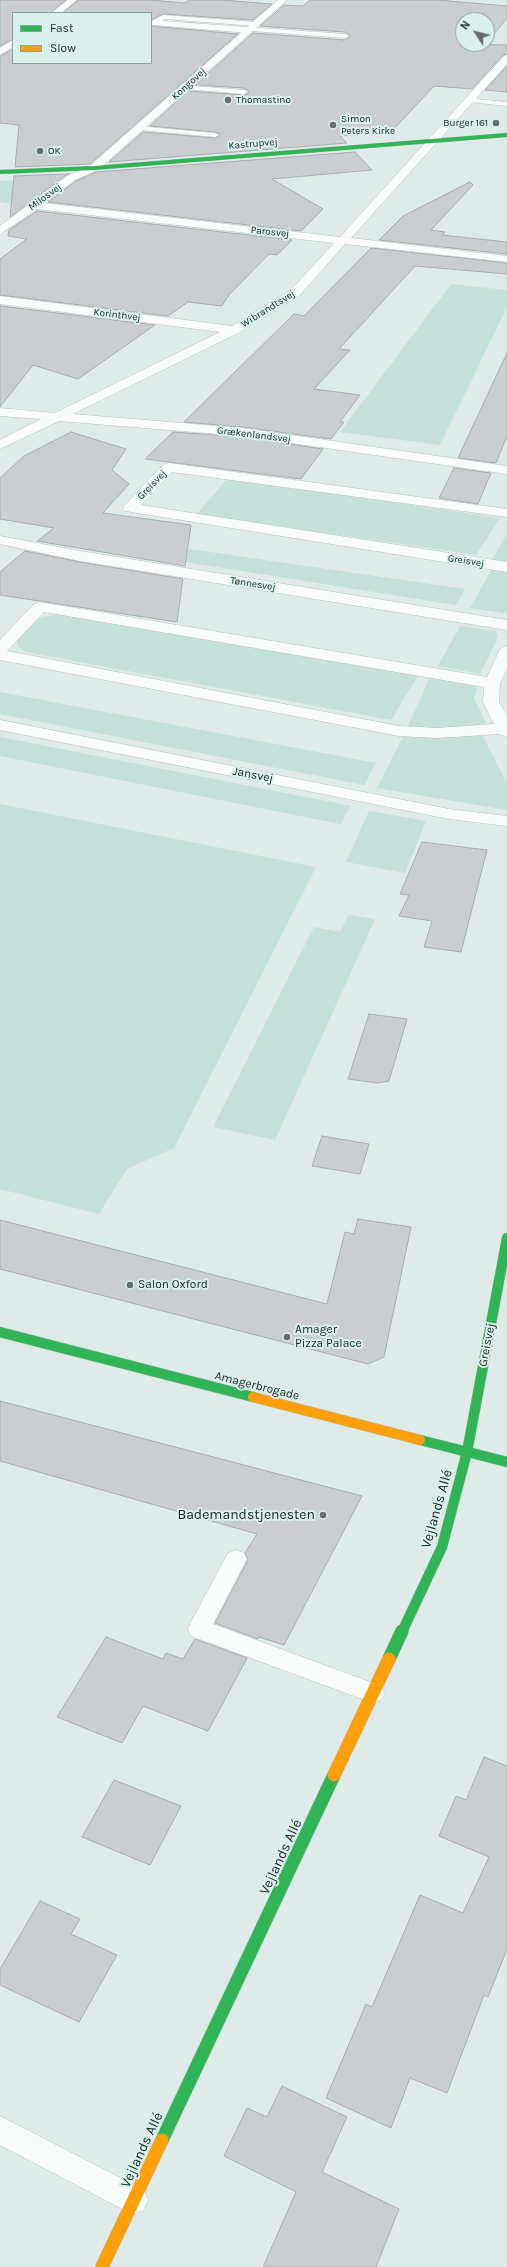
<!DOCTYPE html>
<meta charset="utf-8">
<style>
body{margin:0}
#map{position:relative;width:507px;height:2267px;overflow:hidden;background:#dfebe8;font-family:Karla,sans-serif}
canvas{display:block}
.legend{position:absolute;left:12px;top:12px;width:140px;height:52px;box-sizing:border-box;background:#d9f1ec;border:1px solid #8fa19d;margin:0;padding:5px 7px;list-style:none;font-size:12px;color:#202927}
.legend li{display:flex;align-items:center;gap:8px;height:20px}
.legend b{width:20px;border:1px solid #8fa19d}
.north{position:absolute;left:455px;top:12px;width:40px;height:40px;box-sizing:border-box;background:#d9f1ec;border:1px solid #8fa19d;border-radius:50%;rotate:305deg;font-size:11px;font-weight:700;line-height:16px;text-align:center;color:#202927}
.north::after{content:'';display:block;margin:auto;width:14px;height:18px;background:#636d6b;clip-path:polygon(50% 0,100% 100%,50% 72%,0 100%)}
</style>
<div id="map">
<canvas width="507" height="2267"></canvas>
<ul class="legend">
<li><b style="height:5px;background:#30b455"></b>Fast</li>
<li><b style="height:5px;background:#ff9f0a"></b>Slow</li>
</ul>
<div class="north">N</div>
</div>
<script>
const ctx = document.querySelector('canvas').getContext('2d');
ctx.lineJoin = 'round';
function fill(path, color) {
  ctx.fillStyle = color;
  ctx.fill(path, 'evenodd');
}
function shape(rows) {
  const path = new Path2D();
  for (const r of rows) {
    path.moveTo(r[0], r[1]);
    for (let i = 2; i < r.length; i += 2) path.lineTo(r[i], r[i + 1]);
  }
  return path;
}
function stroke(path, color, width, dash) {
  ctx.strokeStyle = color;
  ctx.lineWidth = width;
  ctx.lineCap = dash ? 'butt' : 'round';
  ctx.setLineDash(dash || []);
  ctx.stroke(path);
}
function label(font, color, halo, rows, align = 'center') {
  ctx.font = font + ' Karla,sans-serif';
  ctx.lineWidth = 4;
  ctx.setLineDash([]);
  ctx.textBaseline = 'middle';
  ctx.strokeStyle = halo;
  ctx.fillStyle = color;
  for (const [text, x, y, turn = 0] of rows) {
    ctx.save();
    ctx.translate(x, y);
    ctx.rotate((+turn || 0) * Math.PI / 180);
    ctx.textAlign = isNaN(turn) ? turn : align;
    if (halo) ctx.strokeText(text, 0, 0);
    ctx.fillText(text, 0, 0);
    ctx.restore();
  }
}
fill(shape([
 [46,180,17,205,0,202,0,181],
 [451,284,507,290,507,307,440,445,340,432],
 [228,478,500,518,476,555,197,514],
 [507,534,507,562,492,560],
 [107,537,465,589,456,605,97,548],
 [492,569,507,571,507,612,504,613,470,608],
 [64,613,419,674,391,720,26,652,18,646,17,640,38,618],
 [460,626,496,631,498,637,480,674,438,666],
 [431,675,473,682,478,686,474,698,486,724,447,729,408,726],
 [0,692,376,763,364,785,0,714],
 [404,735,482,735,507,783,507,810,377,788],
 [0,737,351,806,340,824,0,756],
 [0,804,316,867,174,1148,127,1169,99,1214,0,1189],
 [369,811,426,821,405,873,346,862],
 [349,915,375,919,275,1140,213,1127,314,927,340,932]
]), '#c4e1da');
const building = shape([
 [0,0,66,0,50,13,13,13,13,39,0,46,0,0],
 [78,0,151,0,185,3,189,0,222,0,272,4,253,20,163,14,151,20,151,13,63,13,78,0],
 [310,0,438,0,507,6,507,18,487,43,487,20,463,20,463,44,507,45,507,54,503,55,472,89,434,86,391,132,340,136,347,143,109,162,143,132,215,138,220,136,220,134,215,132,150,126,188,91,244,95,249,93,249,91,244,88,195,85,253,33,345,40,350,37,350,35,345,32,260,26,284,5,303,6,310,0],
 [151,26,238,34,90,164,15,167,19,125,0,123,0,56,13,49,13,63,151,63,151,26],
 [507,66,507,92,485,90,507,66],
 [355,152,372,170,272,179,323,209,301,231,48,202,76,181,96,172,355,152],
 [69,174,66,175,10,217,14,176,69,174],
 [470,182,473,185,431,230,445,232,442,235,507,242,507,254,379,240,403,216,470,182],
 [37,211,292,240,277,255,269,254,228,296,222,306,188,302,168,316,0,295,0,259,27,239,8,236,9,230,37,211],
 [371,248,507,263,507,274,415,266,339,349,350,350,314,389,360,395,340,422,344,422,331,439,242,427,184,422,294,314,304,316,371,248],
 [0,306,155,325,78,379,33,365,0,407,0,306],
 [507,353,507,436,496,463,458,458,507,353],
 [71,432,126,449,112,470,129,484,103,513,191,525,185,566,37,541,54,528,0,519,0,478,24,456,71,432],
 [173,432,242,437,323,449,301,479,145,459,173,432],
 [454,468,491,473,478,504,439,498,454,468],
 [25,551,80,562,183,579,177,622,0,595,0,572,25,551],
 [422,842,487,850,461,952,424,947,432,921,399,916,409,895,400,894,422,842],
 [369,1014,407,1019,389,1081,378,1083,348,1079,369,1014],
 [322,1136,369,1144,360,1174,312,1166,322,1136],
 [358,1219,411,1227,384,1357,368,1364,0,1269,0,1220,327,1304,345,1232,354,1234,358,1219],
 [0,1401,362,1496,284,1645,259,1637,258,1639,215,1623,248,1560,245,1553,257,1534,0,1461,0,1401],
 [106,1637,163,1659,166,1653,183,1659,195,1639,247,1658,208,1731,143,1706,122,1743,57,1717,106,1637],
 [484,1757,507,1766,507,1949,488,1997,484,1995,447,2093,410,2078,391,2128,326,2098,366,2004,372,2007,420,1895,463,1913,489,1857,439,1836,456,1796,466,1800,484,1757],
 [114,1780,181,1806,150,1865,82,1837,114,1780],
 [40,1901,80,1919,71,1934,117,1955,79,2022,0,1985,0,1969,40,1901],
 [282,2086,347,2117,322,2172,399,2209,376,2267,263,2267,296,2192,224,2156,247,2108,267,2117,282,2086]
]);
fill(building, '#cbced0');
stroke(building, '#a9acae', 1);
const lane = shape([
 [163,15,256,22,260,24,256,26,165,19,162,21,345,34,349,36,345,38,252,31,249,33,152,25,152,21,163,15],
 [182,85,244,90,248,92,244,94,185,89,182,89,182,85],
 [466,98,507,102,507,106,469,102,466,102,466,98],
 [136,126,215,133,219,135,215,137,139,130,136,130,136,126],
 [236,1550,244,1553,247,1559,213,1624,381,1686,385,1693,381,1700,373,1703,191,1636,188,1629,191,1622,228,1553,236,1550],
 [0,2116,144,2190,148,2200,144,2210,134,2214,124,2210,0,2145,0,2116]
]);
const street = shape([
 [68,0,77,0,61,13,51,13,68,0],
 [278,0,287,0,98,170,75,180,44,203,340,237,504,56,507,55,507,64,351,238,507,256,507,262,345,244,299,296,238,333,73,414,242,428,507,466,507,474,242,436,59,421,0,449,0,440,41,419,0,416,0,408,55,413,220,332,0,304,0,296,232,326,291,290,334,243,37,209,0,234,0,226,67,176,90,166,278,0],
 [13,40,13,47,0,55,0,48,13,40],
 [169,463,507,509,507,517,172,472,141,505,507,562,507,572,125,511,123,508,125,505,164,464,169,463],
 [0,536,80,551,507,620,507,630,80,561,0,544,0,536],
 [40,602,487,677,499,651,501,648,507,646,507,669,500,683,499,702,507,716,507,737,500,734,437,738,399,736,0,660,0,640,34,604,40,602],
 [44,612,484,687,483,702,494,724,437,728,399,726,7,651,44,612],
 [0,720,449,809,507,816,507,826,449,819,0,730,0,720]
]);
const fastFar2 = shape([
 [0,172,94,168,507,135]
]);
const fastFar1 = shape([
 [0,1332,253,1397],
 [420,1440,507,1462],
 [402,1632,442,1547,467,1452,507,1238]
]);
const fast = shape([
 [389,1659,402,1631],
 [162,2140,334,1775]
]);
const slowFar1 = shape([
 [253,1397,420,1440]
]);
const slow = shape([
 [334,1775,389,1659],
 [102,2267,162,2140]
]);
stroke(lane, '#b7c2bf', 1);
stroke(street, '#b7c2bf', 1);
stroke(fastFar2, '#b7c2bf', 4.5);
stroke(fastFar1, '#b7c2bf', 11);
stroke(fast, '#b7c2bf', 14);
stroke(slowFar1, '#b7c2bf', 11);
stroke(slow, '#b7c2bf', 14);
fill(lane, '#fafcfc');
fill(street, '#fafcfc');
stroke(fastFar2, '#30b455', 4);
stroke(fastFar1, '#30b455', 10);
stroke(fast, '#30b455', 13);
stroke(slowFar1, '#ff9f0a', 10);
stroke(slow, '#ff9f0a', 13);
for (const [x, y, r, color] of [
 [228,100,4,"#636d6b"],
 [496,123,4,"#636d6b"],
 [333,125,4,"#636d6b"],
 [40,151,4,"#636d6b"],
 [130,1285,4,"#636d6b"],
 [287,1337,4,"#636d6b"],
 [323,1515,4,"#636d6b"]
]) {
  const dot = new Path2D();
  dot.arc(x, y, r, 0, 2 * Math.PI);
  ctx.fillStyle = color;
  ctx.fill(dot);
  stroke(dot, '#d9f1ec', 1.5);
}
label('10px', '#202927', '#d9f1ec', [
 ["Kongovej",189,84,-42],
 ["Kastrupvej",253,144,-5],
 ["Milosvej",45,197,-36],
 ["Parosvej",270,232,6],
 ["Wibrandtsvej",268,309,-32],
 ["Korinthvej",117,315,7],
 ["Grækenlandsvej",254,435,7],
 ["Greisvej",152,485,-46],
 ["Greisvej",466,561,9],
 ["Tønnesvej",253,584,9]
]);
label('10px', '#202927', '#d9f1ec', [
 ["Thomastino",236,100],
 ["Simon",341,119],
 ["Peters Kirke",341,131],
 ["Burger 161",488,123,"right"],
 ["OK",48,151]
], 'left');
label('12px', '#202927', '#d9f1ec', [
 ["Jansvej",253,775,11],
 ["Greisvej",487,1345,-79],
 ["Amagerbrogade",257,1386,14]
]);
label('12px', '#202927', '#d9f1ec', [
 ["Salon Oxford",138,1285],
 ["Amager",295,1330],
 ["Pizza Palace",295,1344]
], 'left');
label('14px', '#202927', '#d9f1ec', [
 ["Vejlands Allé",437,1509,-74],
 ["Vejlands Allé",281,1857,-65],
 ["Vejlands Allé",142,2150,-65]
]);
label('14px', '#202927', '#d9f1ec', [
 ["Bademandstjenesten",315,1515]
], 'right');
</script>
